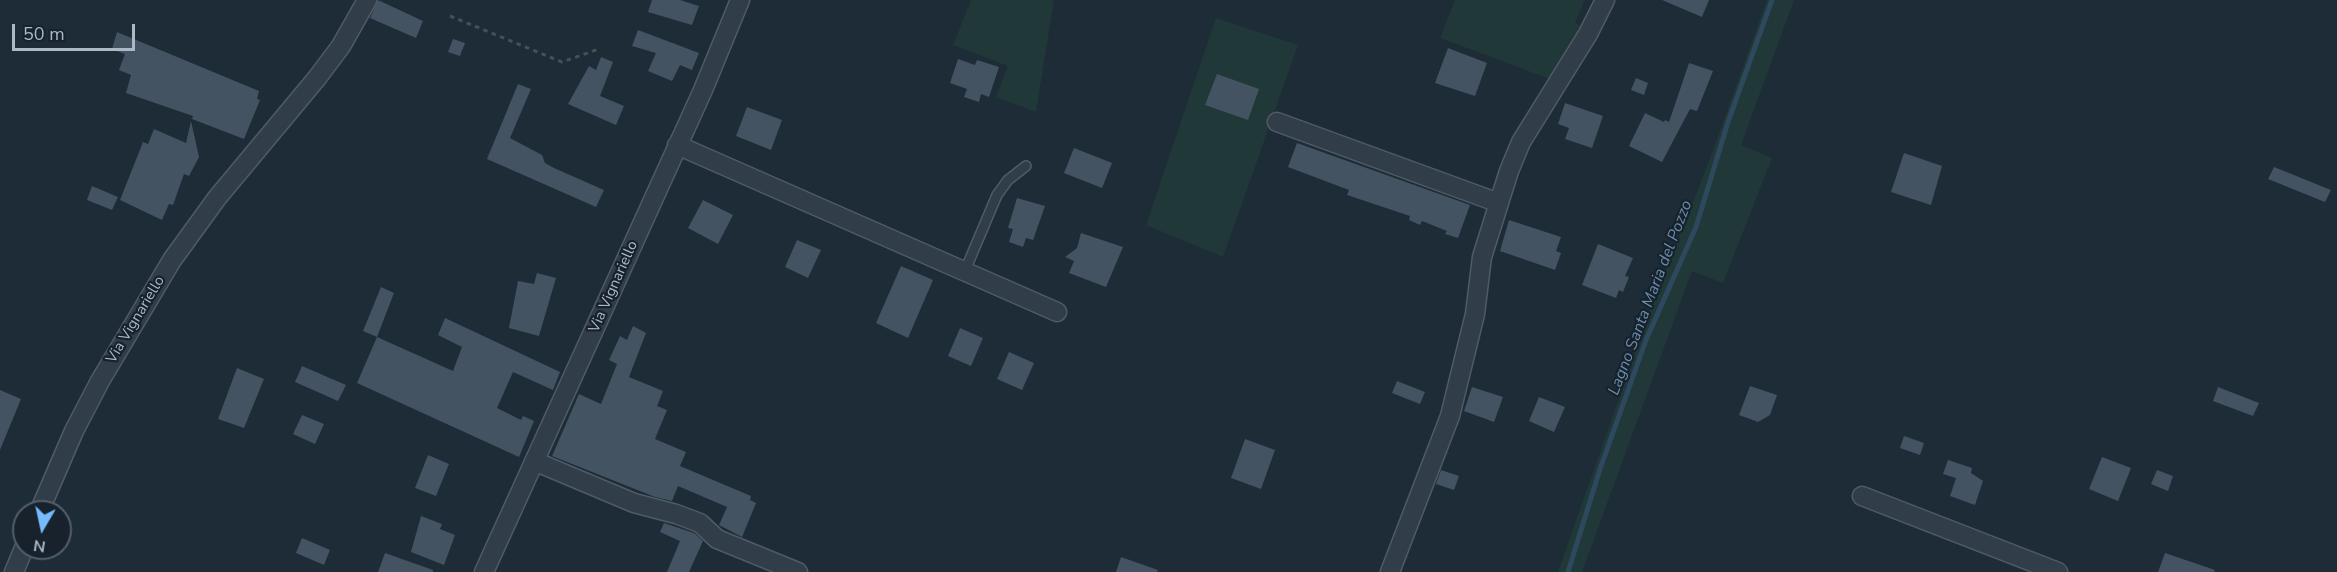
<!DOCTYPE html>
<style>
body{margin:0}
#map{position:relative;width:2337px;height:572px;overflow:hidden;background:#1e2c37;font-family:"Nunito Sans",sans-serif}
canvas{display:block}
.north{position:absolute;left:12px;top:500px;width:60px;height:60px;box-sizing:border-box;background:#17222c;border:2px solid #525e69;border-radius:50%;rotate:189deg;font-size:16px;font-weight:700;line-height:24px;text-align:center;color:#abb8c5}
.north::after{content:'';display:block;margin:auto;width:21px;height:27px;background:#76bbff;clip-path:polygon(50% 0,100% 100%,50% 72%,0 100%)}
.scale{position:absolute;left:12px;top:24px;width:123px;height:27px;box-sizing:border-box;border:3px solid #abb8c5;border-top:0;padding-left:8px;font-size:18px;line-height:21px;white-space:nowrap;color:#abb8c5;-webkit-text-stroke:4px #17222c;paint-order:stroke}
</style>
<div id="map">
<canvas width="2337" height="572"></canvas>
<div class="north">N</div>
<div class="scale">50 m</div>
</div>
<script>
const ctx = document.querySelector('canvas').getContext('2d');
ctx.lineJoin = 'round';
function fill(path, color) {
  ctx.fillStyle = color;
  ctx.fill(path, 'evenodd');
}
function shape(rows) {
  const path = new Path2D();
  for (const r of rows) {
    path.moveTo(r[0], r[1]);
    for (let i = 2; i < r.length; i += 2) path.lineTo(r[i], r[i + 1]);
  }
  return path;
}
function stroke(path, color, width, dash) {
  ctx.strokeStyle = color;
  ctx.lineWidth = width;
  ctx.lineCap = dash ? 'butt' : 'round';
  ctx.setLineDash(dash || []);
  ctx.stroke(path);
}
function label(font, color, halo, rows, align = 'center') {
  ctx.font = font + ' "Nunito Sans",sans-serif';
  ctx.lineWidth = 4.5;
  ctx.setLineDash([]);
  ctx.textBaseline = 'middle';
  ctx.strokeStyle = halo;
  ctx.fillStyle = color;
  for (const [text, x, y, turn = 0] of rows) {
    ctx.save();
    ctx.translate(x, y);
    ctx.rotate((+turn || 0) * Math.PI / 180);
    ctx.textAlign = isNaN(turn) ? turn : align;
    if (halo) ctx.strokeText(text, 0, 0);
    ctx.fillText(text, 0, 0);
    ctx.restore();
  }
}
fill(shape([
 [971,0,1054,0,1036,112,996,97,1008,66,953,45],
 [1455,0,1585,0,1575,23,1585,28,1555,81,1440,38],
 [1767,0,1794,0,1741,145,1772,158,1723,283,1692,271,1582,572,1558,572,1648,316,1711,156],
 [1216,18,1298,45,1223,257,1146,225]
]), '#203838');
stroke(shape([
 [1568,572,1600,469,1646,340,1696,227,1728,122,1772,0]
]), '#2e485e', 5);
fill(shape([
 [378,0,423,21,416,38,370,18],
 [652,0,680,0,699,6,692,25,648,12],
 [1662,0,1709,0,1702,17],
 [638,30,699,53,692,70,680,65,672,81,648,71,656,53,632,46],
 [117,32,259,91,257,99,260,100,244,139,192,119,193,116,126,93,131,75,119,70,125,54,112,49],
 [453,39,465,43,460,56,448,52],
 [1448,48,1487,63,1475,96,1435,83],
 [601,57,613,62,600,96,624,106,616,125,568,104,589,66,596,70],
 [958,59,975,65,977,60,999,67,989,97,981,94,979,102,964,97,967,89,950,83],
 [1689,63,1713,71,1697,111,1690,109,1662,162,1629,146,1645,113,1664,122,1665,120,1669,122],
 [1217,74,1259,89,1248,120,1205,105],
 [1636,78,1648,83,1644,95,1631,90],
 [518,84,531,89,510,138,542,155,545,163,554,168,604,190,596,207,487,159],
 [1565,103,1603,116,1592,148,1565,139,1569,128,1558,124],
 [747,107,782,120,771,150,736,136],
 [191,121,199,157,189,176,184,174,173,205,169,204,162,220,120,200,143,142,148,144,154,129,186,143],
 [1297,143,1470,205,1458,238,1445,234,1447,231,1422,221,1420,225,1409,220,1410,216,1347,195,1349,190,1288,167],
 [1074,148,1112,163,1102,188,1064,173],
 [1904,153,1942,166,1931,205,1891,192],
 [2274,167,2331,190,2325,202,2268,179],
 [92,186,118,197,112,210,87,200],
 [1017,198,1045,206,1033,240,1026,238,1023,247,1009,242,1013,229,1008,228],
 [703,200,733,215,718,244,688,228],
 [1509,220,1561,237,1556,251,1561,253,1555,270,1500,251],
 [1081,233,1123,247,1106,287,1069,273,1074,261,1065,257,1077,248],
 [797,240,821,250,808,278,785,267],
 [1598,244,1633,258,1625,276,1629,277,1623,292,1619,290,1616,298,1582,285],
 [901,266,933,280,908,338,876,323],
 [537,273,556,278,539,336,509,328,518,281,534,284],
 [381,287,394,293,377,337,363,331],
 [445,318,560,372,553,390,513,372,497,408,521,420,523,416,534,421,519,457,357,383,377,337,453,371,462,347,438,335],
 [633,326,646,333,629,377,663,391,657,406,667,410,655,439,686,452,680,466,751,496,750,500,756,503,742,537,719,525,727,507,678,486,672,501,655,497,552,456,579,394,601,404,617,364,609,360,620,336,627,340],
 [960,328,983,338,971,366,948,356],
 [1009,352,1034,363,1022,390,997,379],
 [302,366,346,385,338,401,295,382],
 [237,368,264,379,244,428,218,419],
 [1397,381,1425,392,1420,404,1392,393],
 [1750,386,1777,395,1770,415,1758,422,1739,415],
 [1472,387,1503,397,1494,422,1464,411],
 [2218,387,2259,403,2253,416,2213,401],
 [0,390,21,399,0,450],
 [1539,397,1565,407,1554,432,1529,421],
 [302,415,324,424,315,444,293,434],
 [1904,436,1924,443,1920,455,1900,448],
 [1245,439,1275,450,1261,489,1231,478],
 [428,455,449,464,436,496,415,488],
 [2102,457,2131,468,2118,501,2089,489],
 [1948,460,1972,468,1971,473,1983,481,1975,505,1950,496,1956,478,1943,474],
 [1441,470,1459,476,1454,490,1436,484],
 [2157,470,2173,476,2168,491,2151,484],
 [421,516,442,524,440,529,455,535,444,565,411,552],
 [664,523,694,533,703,541,689,572,667,572,680,541,660,532],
 [302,538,330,550,324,565,296,553],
 [385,553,433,570,433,572,378,572],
 [2165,553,2215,570,2214,572,2158,572],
 [1121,557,1158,570,1157,572,1116,572]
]), '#435362');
const service = shape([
 [964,273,997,195,1008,180,1026,166]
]);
const minor = shape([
 [1277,122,1499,203],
 [677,145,1057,312],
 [534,461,634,503,676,514,700,523,717,539,798,572],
 [1862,496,2058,572],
 [39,512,74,431,100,381,172,260,217,198,317,78,341,46,367,0],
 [14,572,24,548],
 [484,572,703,90,740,0],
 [1390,572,1450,416,1475,314,1482,257,1509,171,1521,142,1588,34,1605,0]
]);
stroke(service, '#4f5b66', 12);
stroke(minor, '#4f5b66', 21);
stroke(shape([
 [450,16,562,62,599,49]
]), '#3d5555', 3, [4.5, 4.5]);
stroke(service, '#313d48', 9);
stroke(minor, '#313d48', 18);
label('15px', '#abb8c5', '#17222c', [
 ["Via Vignariello",614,287,-66],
 ["Via Vignariello",136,320,-59]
]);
label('italic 16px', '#698dab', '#17222c', [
 ["Lagno Santa Maria del Pozzo",1651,298,-69]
]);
</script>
